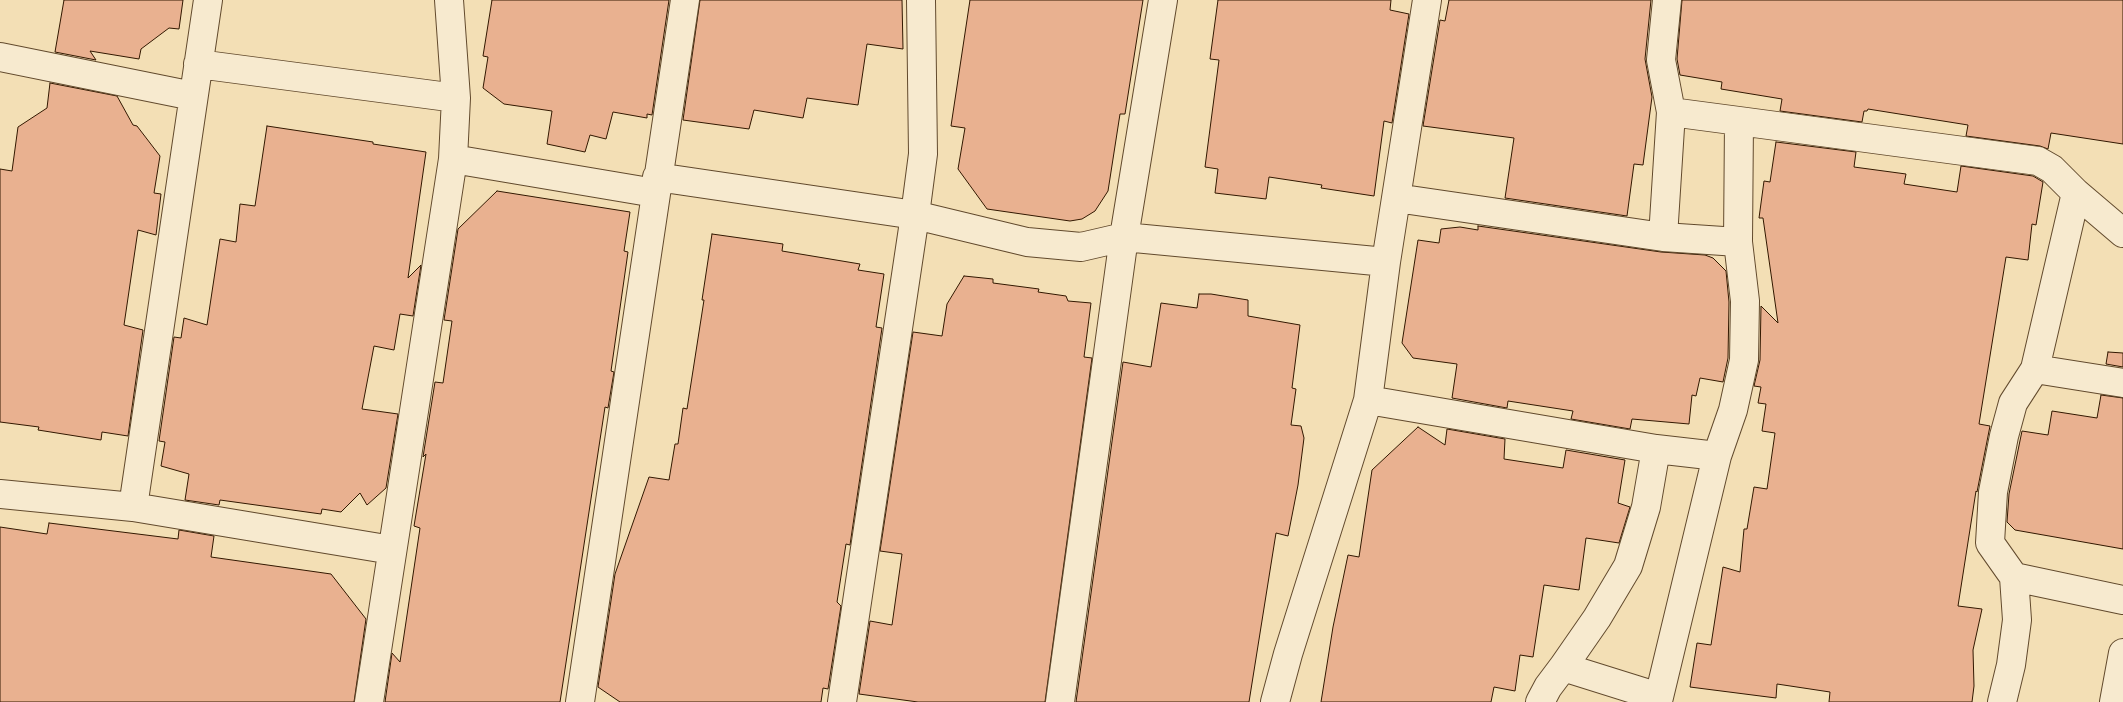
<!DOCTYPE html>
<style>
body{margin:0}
canvas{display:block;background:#f3dfb5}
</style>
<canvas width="2123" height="702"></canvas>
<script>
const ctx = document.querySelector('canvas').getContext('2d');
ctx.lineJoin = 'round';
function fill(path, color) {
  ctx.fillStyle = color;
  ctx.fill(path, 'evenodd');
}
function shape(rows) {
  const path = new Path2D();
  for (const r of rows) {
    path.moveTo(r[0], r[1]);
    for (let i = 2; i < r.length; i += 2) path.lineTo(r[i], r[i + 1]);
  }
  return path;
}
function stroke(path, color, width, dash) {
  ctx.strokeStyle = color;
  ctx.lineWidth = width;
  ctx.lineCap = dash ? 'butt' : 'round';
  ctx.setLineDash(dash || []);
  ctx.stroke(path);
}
const building = shape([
 [64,0,183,0,179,29,169,28,141,49,139,59,90,51,96,60,55,52,64,0],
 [492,0,669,0,652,115,647,114,647,118,613,112,606,139,590,135,585,152,547,144,552,111,504,104,483,88,488,57,483,56,492,0],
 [700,0,902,0,903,49,867,44,858,105,807,98,803,118,754,110,749,129,683,120,700,0],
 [970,0,1143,0,1125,114,1120,114,1108,191,1095,211,1082,219,1070,221,987,209,958,169,965,128,951,126,970,0],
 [1218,0,1391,0,1390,10,1409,14,1392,123,1384,121,1374,196,1321,188,1322,185,1269,177,1266,199,1215,193,1218,169,1205,167,1219,60,1210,59,1218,0],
 [1449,0,1651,0,1645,59,1652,97,1643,165,1634,164,1627,216,1505,198,1514,138,1423,126,1440,20,1445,21,1449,0],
 [1682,0,2123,0,2123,144,2051,133,2048,149,2040,146,1966,136,1968,125,1868,109,1867,111,1864,111,1862,122,1780,111,1782,99,1721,89,1722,82,1680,75,1677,59,1682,0],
 [50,83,117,96,133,125,137,126,160,156,154,193,161,194,156,235,138,230,124,325,143,330,128,436,102,432,101,440,38,430,39,427,0,422,0,169,12,171,18,127,47,108,50,83],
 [267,126,373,142,373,144,426,152,408,278,421,265,413,316,400,314,394,350,374,346,362,409,398,414,386,488,367,505,360,493,341,512,322,509,321,514,220,500,219,505,185,500,189,474,161,466,165,442,159,441,174,337,181,338,184,318,207,325,220,239,236,242,240,204,255,206,267,126],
 [1776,142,1856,152,1854,167,1906,174,1904,184,1957,192,1961,166,2033,176,2043,182,2036,225,2032,224,2028,260,2006,257,1979,424,1990,426,1977,492,1976,491,1958,606,1982,609,1973,650,1974,686,1972,702,1829,702,1830,692,1777,684,1776,698,1690,687,1697,643,1711,645,1723,567,1740,572,1744,529,1747,529,1754,487,1767,489,1775,433,1762,431,1766,404,1758,403,1761,387,1754,386,1760,360,1761,306,1778,323,1763,218,1759,218,1764,181,1770,182,1776,142],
 [497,191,630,212,624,251,628,252,611,371,614,372,608,408,605,407,560,702,385,702,392,653,400,662,420,528,414,526,426,454,423,457,435,382,443,383,452,321,444,320,458,229,497,191],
 [1478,226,1661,252,1705,255,1713,258,1726,271,1729,302,1728,358,1723,382,1700,378,1696,396,1692,395,1689,424,1632,419,1630,429,1571,419,1573,411,1508,401,1507,408,1452,398,1457,364,1413,358,1402,343,1418,240,1439,243,1441,229,1460,227,1478,230,1478,226],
 [712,234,783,244,782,251,860,264,858,270,884,274,876,327,882,328,850,545,846,544,837,602,841,606,828,689,823,688,821,702,620,702,598,687,615,574,649,477,669,480,675,444,678,444,683,408,687,409,704,300,702,300,712,234],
 [964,276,993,279,993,283,1039,289,1038,292,1066,296,1068,301,1091,303,1084,357,1092,358,1045,702,918,702,859,694,870,621,892,625,902,554,880,551,913,332,942,336,947,304,964,276],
 [1199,294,1211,294,1248,300,1248,316,1300,325,1292,388,1296,389,1291,425,1301,426,1304,438,1298,485,1288,536,1276,533,1249,702,1076,702,1123,362,1151,367,1161,303,1197,308,1199,294],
 [2108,352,2123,353,2123,367,2106,364,2108,352],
 [2101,395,2123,398,2123,549,2015,530,2007,522,2009,494,2022,431,2048,435,2052,411,2097,418,2101,395],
 [1418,427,1445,445,1447,429,1505,439,1504,459,1563,468,1566,450,1625,460,1618,503,1630,507,1619,543,1586,538,1579,590,1544,585,1533,657,1520,655,1515,691,1494,687,1491,702,1321,702,1333,627,1348,555,1359,557,1372,470,1418,427],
 [49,523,178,539,179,530,214,536,211,557,331,574,366,619,354,702,0,702,0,527,47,534,49,523]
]);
fill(building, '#e9b190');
stroke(building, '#321800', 1);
const minor = shape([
 [1667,0,1661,60,1671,112,1663,237,1738,242,1739,121,1671,112],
 [0,57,193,96],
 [198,64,456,98],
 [1739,121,2038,161,2052,169,2076,193,2123,233],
 [453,159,655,193],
 [657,177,915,215,1027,242,1081,247,1124,237,1386,262],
 [2076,193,2035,369,2123,383],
 [1396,198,1663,237],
 [1368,400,1656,449],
 [1717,456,1656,449,1646,507,1628,566,1597,618,1563,667,1659,697,1717,456,1733,410,1744,360,1745,301,1738,242],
 [0,494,133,507,392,550],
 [133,507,208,0],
 [2014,577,2123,600],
 [369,702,453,159,456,98,449,0],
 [580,702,685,0],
 [842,702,915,215,923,154,921,0],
 [1060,702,1124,237,1163,0],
 [1275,702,1288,654,1368,400,1386,262,1427,0],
 [1540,702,1548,687,1563,667],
 [2002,702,2011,665,2017,620,2014,577,1990,543,1993,492,2004,436,2013,403,2035,369],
 [2114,702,2123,653]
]);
stroke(minor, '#624a2d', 30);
stroke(minor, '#f7eacf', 28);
</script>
